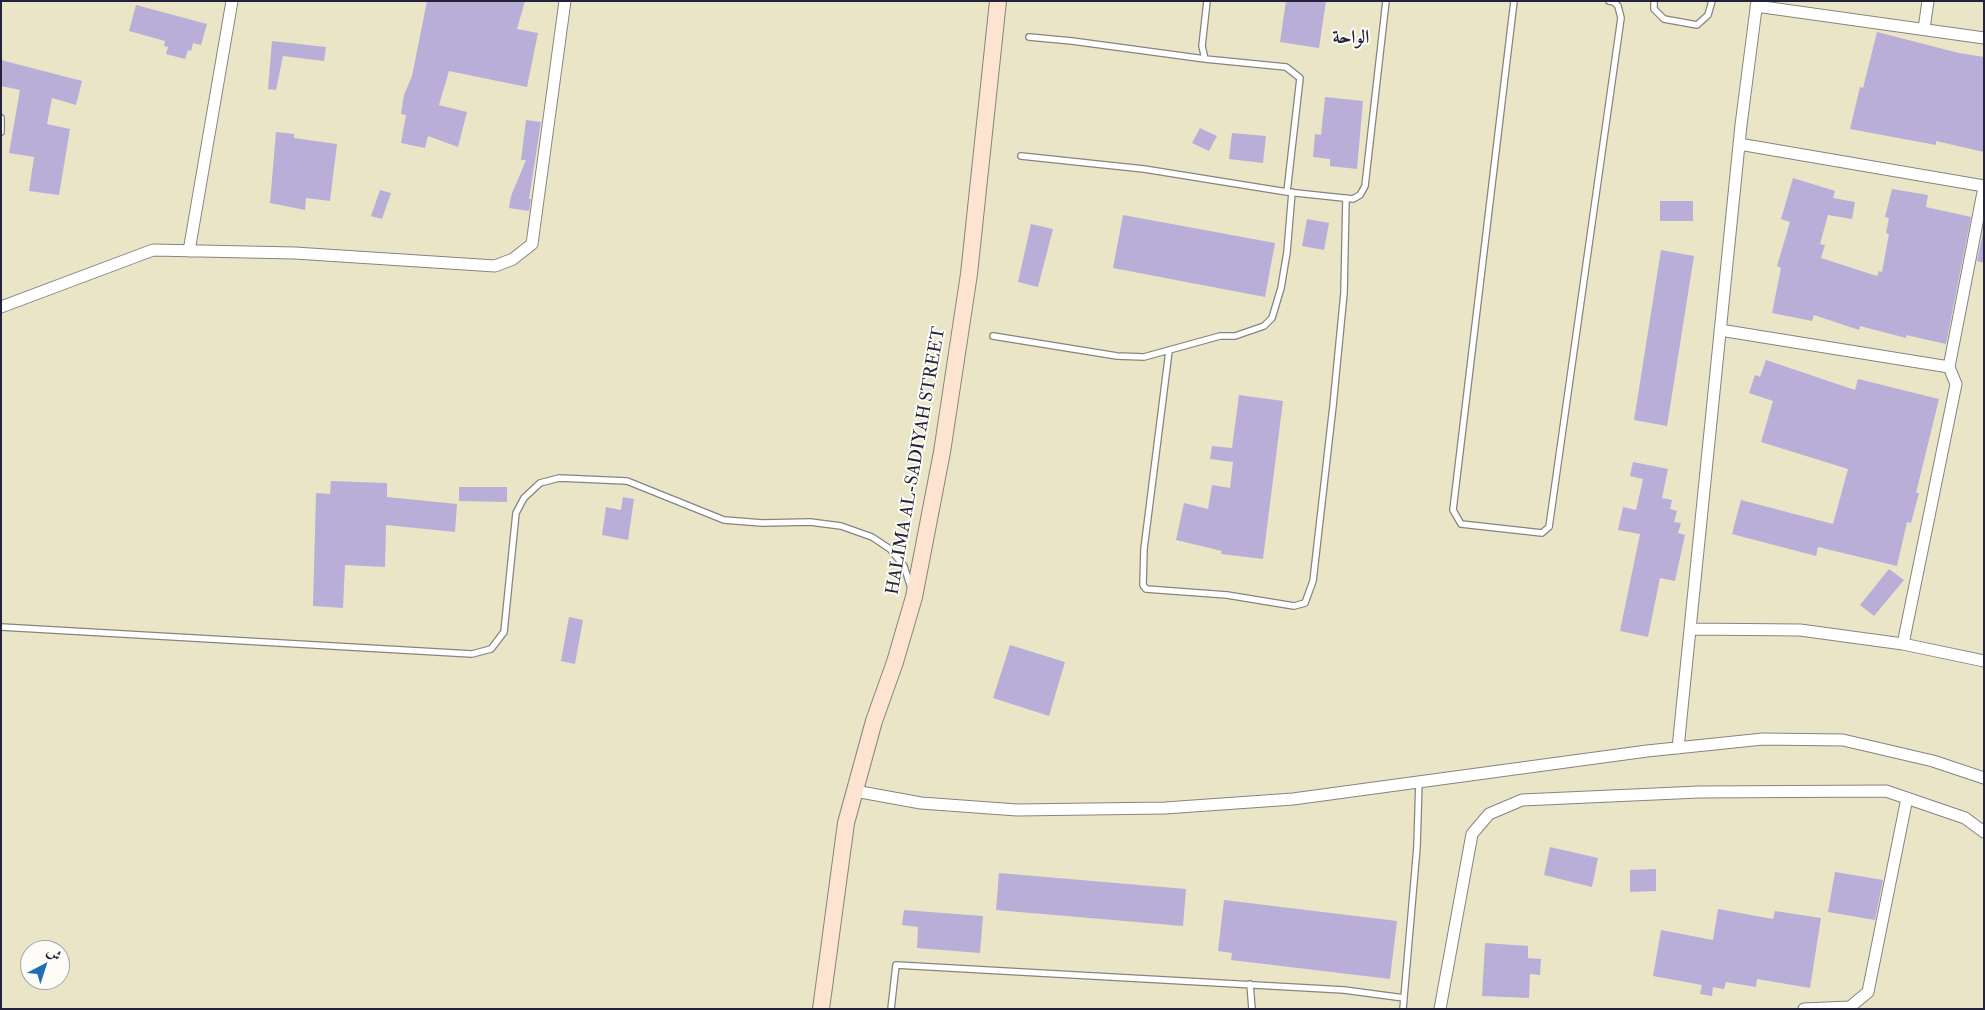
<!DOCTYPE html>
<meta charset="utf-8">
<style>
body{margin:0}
#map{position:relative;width:1985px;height:1010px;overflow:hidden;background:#ebe5c7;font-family:"IM FELL Double Pica",Amiri,serif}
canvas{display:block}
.frame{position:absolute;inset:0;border:2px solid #22223b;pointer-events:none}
.north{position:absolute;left:20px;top:940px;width:50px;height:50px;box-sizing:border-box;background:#fdfcf7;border:1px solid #a5a5ac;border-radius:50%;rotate:40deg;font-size:14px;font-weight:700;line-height:20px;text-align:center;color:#22223b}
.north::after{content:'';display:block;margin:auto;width:18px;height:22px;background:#1f6fb2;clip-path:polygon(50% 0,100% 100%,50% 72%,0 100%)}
</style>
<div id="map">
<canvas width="1985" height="1010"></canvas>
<div class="frame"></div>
<div class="north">ش</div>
</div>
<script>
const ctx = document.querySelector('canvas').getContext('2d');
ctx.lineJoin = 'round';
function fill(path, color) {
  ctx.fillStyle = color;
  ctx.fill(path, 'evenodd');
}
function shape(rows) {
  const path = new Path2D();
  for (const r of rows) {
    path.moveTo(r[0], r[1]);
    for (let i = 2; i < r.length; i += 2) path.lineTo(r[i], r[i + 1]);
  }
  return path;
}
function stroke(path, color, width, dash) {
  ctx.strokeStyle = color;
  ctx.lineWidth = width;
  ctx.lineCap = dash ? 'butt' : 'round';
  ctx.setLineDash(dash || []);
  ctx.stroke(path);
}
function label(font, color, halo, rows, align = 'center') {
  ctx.font = font + ' "IM FELL Double Pica",Amiri,serif';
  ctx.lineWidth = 4;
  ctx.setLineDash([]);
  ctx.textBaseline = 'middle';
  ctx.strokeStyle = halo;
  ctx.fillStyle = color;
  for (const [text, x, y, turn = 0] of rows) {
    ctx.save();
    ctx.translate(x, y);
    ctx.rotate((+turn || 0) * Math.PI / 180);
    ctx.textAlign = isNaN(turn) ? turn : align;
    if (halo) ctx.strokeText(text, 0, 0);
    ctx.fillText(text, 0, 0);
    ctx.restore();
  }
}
fill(shape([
 [427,1,525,1,517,29,538,33,527,87,449,71,439,105,467,112,458,147,428,136,425,148,401,143,406,115,401,114,404,95,412,76],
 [1286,1,1326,1,1319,48,1280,42],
 [136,5,207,24,201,45,193,43,191,51,188,50,185,59,166,54,168,47,164,46,165,41,129,31],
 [1877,32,1959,53,1984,57,1984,152,1936,141,1936,145,1850,129,1860,87,1863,88],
 [272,41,326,47,324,61,283,56,276,90,268,89],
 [1,60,82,81,76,105,52,98,47,124,70,129,59,195,29,191,34,157,9,153,20,90,1,86],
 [1325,97,1363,101,1357,169,1330,166,1330,159,1313,157,1315,134,1321,135],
 [526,120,541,122,529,199,531,199,529,211,509,208,511,196,526,160,521,160],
 [1200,128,1217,136,1209,151,1192,143],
 [276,132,294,134,294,138,337,144,330,201,306,198,305,210,270,203],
 [1232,133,1266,136,1263,163,1229,159],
 [1793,178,1835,191,1833,198,1855,202,1852,219,1828,215,1820,244,1825,245,1821,258,1877,276,1879,271,1882,272,1889,234,1886,233,1889,218,1885,217,1892,189,1928,195,1926,207,1971,217,1946,344,1906,335,1906,338,1860,326,1859,330,1814,315,1812,321,1772,313,1781,268,1777,266,1790,222,1781,219],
 [380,190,391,193,382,219,371,216],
 [1660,201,1693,201,1693,221,1660,221],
 [1123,215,1275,243,1265,297,1113,268],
 [1307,219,1329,223,1324,250,1302,246],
 [1031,224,1053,229,1038,287,1018,282],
 [1984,228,1984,263,1977,261],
 [1661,250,1694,256,1667,426,1634,420],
 [1766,360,1855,390,1858,379,1939,399,1916,493,1919,493,1911,523,1907,522,1897,566,1818,547,1816,556,1732,534,1741,500,1833,524,1848,469,1761,442,1773,401,1749,393,1755,375,1760,377],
 [1239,395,1283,401,1263,559,1221,554,1222,551,1176,540,1184,503,1208,509,1212,485,1230,488,1233,462,1210,459,1212,446,1232,448],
 [1633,462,1668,469,1662,498,1672,500,1670,509,1677,511,1674,522,1681,523,1678,533,1685,535,1675,581,1660,578,1648,637,1620,631,1640,534,1618,530,1623,507,1636,510,1643,479,1630,476],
 [331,481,387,483,387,497,457,504,455,532,386,525,385,567,345,565,343,608,313,606,316,493,330,494],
 [459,487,507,487,507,502,459,501],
 [623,497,634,499,628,540,602,535,606,507,621,510],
 [1889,569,1904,580,1874,616,1860,605],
 [569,617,583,620,575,664,561,661],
 [1010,645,1065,662,1049,716,993,698],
 [1550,847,1598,858,1592,887,1544,875],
 [1656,869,1656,891,1630,892,1630,870],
 [1835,872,1883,880,1875,920,1828,912],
 [999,873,1186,889,1183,926,996,910],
 [1224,900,1397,921,1390,979,1231,960,1232,953,1218,951],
 [1718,909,1773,919,1775,911,1821,918,1810,988,1757,979,1756,987,1726,982,1724,989,1713,987,1712,996,1700,994,1702,985,1653,976,1661,930,1713,940],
 [904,910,983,916,980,953,917,948,918,927,902,925],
 [1485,943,1528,946,1528,958,1541,959,1540,975,1530,974,1529,998,1482,996]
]), '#b8aed8');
const lane = shape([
 [1207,1,1202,46,1205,59,1286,67,1300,78,1287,192,1353,199,1360,195,1365,186,1386,1],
 [1514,1,1453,510,1461,524,1542,533,1549,527,1621,18,1618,6,1614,2,1609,1],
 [1654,1,1654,9,1664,19,1697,25,1708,15,1712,1],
 [1029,37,1072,41,1205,59],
 [1,118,1,132],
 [1021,156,1144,169,1287,192],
 [993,336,1117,356,1144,357,1220,336,1235,336,1264,326,1272,318,1281,288,1287,252,1292,192],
 [1169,351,1144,549,1143,585,1146,589,1227,595,1294,606,1305,603,1313,581,1333,406,1344,293,1346,198],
 [1,627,472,654,491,649,504,632,516,513,524,498,540,483,559,478,627,481,724,520,762,523,810,522,841,526,872,537,890,549,904,566,911,588],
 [1250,984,1252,1009],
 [891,1009,896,965,1344,990,1404,998],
 [1403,1009,1417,847,1419,781]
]);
const street = shape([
 [1756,6,1984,38],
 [1924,29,1928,1],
 [1739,144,1984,186],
 [189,251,232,1],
 [1,307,153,250,295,253,495,266,513,259,532,244,565,1],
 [1720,330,1949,367],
 [1690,629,1800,630,1903,644,1984,661],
 [1903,644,1956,384,1949,367,1984,187],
 [1678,748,1741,125,1757,1],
 [855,791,921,803,1017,810,1165,808,1293,799,1647,751,1763,739,1843,740,1933,761,1984,778],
 [1440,1009,1472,834,1489,814,1522,800,1699,792,1886,791,1965,818,1984,832],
 [1804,1009,1850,1007,1868,992,1907,798]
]);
const secondary = shape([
 [821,1009,846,823,874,721,895,662,914,597,942,452,969,274,998,1]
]);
stroke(lane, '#868481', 8);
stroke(street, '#868481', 13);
stroke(secondary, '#868481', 18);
stroke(lane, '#fff', 5.5);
stroke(street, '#fff', 11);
stroke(secondary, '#fde4d1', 16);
label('18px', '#22223b', '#fdfcf7', [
 ["HALIMA AL-SADIYAH STREET",917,461,-80]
]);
label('bold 19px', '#22223b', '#fdfcf7', [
 ["الواحة",1351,39]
]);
</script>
